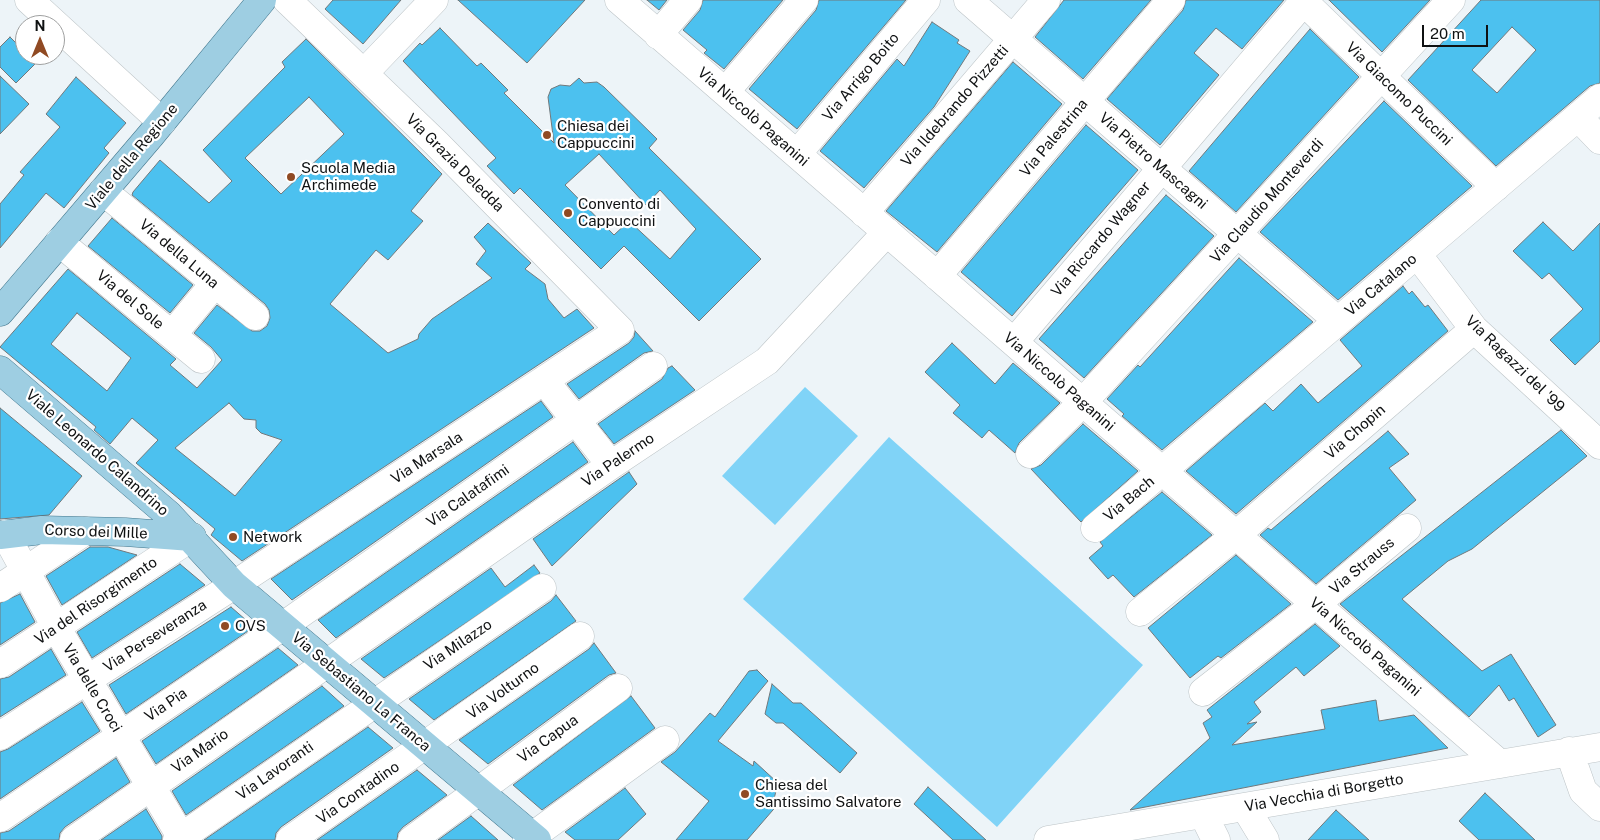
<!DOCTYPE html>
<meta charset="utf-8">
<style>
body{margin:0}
#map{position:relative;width:1600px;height:840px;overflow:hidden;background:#edf4f8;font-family:"Public Sans",sans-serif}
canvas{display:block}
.north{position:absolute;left:15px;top:15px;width:50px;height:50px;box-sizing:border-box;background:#fff;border:1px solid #9fa0a0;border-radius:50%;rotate:0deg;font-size:14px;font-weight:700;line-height:20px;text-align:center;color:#0f1112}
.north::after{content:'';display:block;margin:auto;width:18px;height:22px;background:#904a23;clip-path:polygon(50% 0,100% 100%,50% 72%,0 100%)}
.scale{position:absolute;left:1422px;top:25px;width:66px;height:22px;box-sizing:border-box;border:2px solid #0f1112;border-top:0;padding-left:6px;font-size:15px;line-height:18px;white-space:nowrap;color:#0f1112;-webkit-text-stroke:4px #fff;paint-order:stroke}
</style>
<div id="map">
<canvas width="1600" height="840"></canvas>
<div class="north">N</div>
<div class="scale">20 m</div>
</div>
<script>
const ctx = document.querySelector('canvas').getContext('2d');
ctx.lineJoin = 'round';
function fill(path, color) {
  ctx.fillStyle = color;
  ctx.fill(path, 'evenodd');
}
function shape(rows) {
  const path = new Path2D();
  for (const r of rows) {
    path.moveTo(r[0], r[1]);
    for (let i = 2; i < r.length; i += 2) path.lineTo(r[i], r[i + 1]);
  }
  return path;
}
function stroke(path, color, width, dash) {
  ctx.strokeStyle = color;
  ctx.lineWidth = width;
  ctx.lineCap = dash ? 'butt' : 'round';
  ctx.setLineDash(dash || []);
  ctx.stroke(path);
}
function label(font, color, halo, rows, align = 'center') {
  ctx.font = font + ' "Public Sans",sans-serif';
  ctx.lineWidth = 4.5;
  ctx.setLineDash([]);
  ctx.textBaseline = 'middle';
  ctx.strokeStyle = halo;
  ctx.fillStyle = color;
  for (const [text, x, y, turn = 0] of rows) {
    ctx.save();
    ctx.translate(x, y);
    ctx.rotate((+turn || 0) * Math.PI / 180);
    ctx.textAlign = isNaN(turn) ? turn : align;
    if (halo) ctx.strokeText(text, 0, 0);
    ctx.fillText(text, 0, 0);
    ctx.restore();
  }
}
fill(shape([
 [805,387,858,436,775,525,722,476],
 [889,437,1143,665,997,827,743,599]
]), '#80d3f7');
const building = shape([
 [333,0,401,0,363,44,325,9,333,0],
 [458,0,585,0,527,63,458,0],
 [647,0,667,0,659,10,647,0],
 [703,0,783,0,724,69,704,53,707,50,683,30,700,10,703,0],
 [819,0,906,0,797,129,749,89,816,10,819,0],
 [1064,0,1151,0,1083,79,1035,37,1064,0],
 [1186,0,1284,0,1242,49,1216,28,1194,53,1219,75,1160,145,1107,99,1183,10,1186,0],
 [1329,0,1430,0,1382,52,1329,0],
 [1481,0,1600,0,1600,83,1590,86,1496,166,1408,80,1481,0],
 [1512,27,1536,50,1497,93,1472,70,1512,27],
 [932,22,959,40,957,43,970,51,934,107,864,188,820,151,897,59,904,66,932,22],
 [440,28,477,66,481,63,508,90,504,93,554,143,548,97,551,89,560,85,570,86,579,78,584,83,597,82,604,87,657,139,649,148,761,259,699,321,624,246,601,269,520,188,514,194,487,166,496,158,403,61,420,43,422,45,440,28],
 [599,154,646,205,660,190,696,229,670,259,629,221,614,235,565,185,599,154],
 [1310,29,1359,77,1236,212,1189,171,1310,29],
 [10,37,21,48,25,46,25,55,34,55,39,60,16,83,0,67,0,47,10,37],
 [306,39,442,174,411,211,423,221,388,260,376,250,330,304,388,353,418,339,419,334,432,319,492,278,476,264,486,251,474,237,488,223,531,263,525,269,545,284,548,299,564,318,577,309,594,328,242,561,211,535,215,529,136,463,158,440,132,418,110,444,94,430,96,427,0,347,68,269,176,359,170,365,197,388,222,360,211,347,194,333,217,305,252,331,260,331,267,326,270,318,269,310,265,304,132,195,133,192,160,160,209,203,232,181,203,150,285,67,282,62,306,39],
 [309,97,344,134,281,194,245,158,309,97],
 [77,313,131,358,107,391,51,344,77,313],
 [229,403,244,419,256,420,256,428,261,433,282,440,235,496,175,448,229,403],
 [1013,62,1062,104,937,252,886,211,1013,62],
 [0,76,29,104,0,134,0,76],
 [76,77,126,123,104,148,109,153,64,208,46,193,0,248,0,204,24,175,20,172,60,127,46,114,76,77],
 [1384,101,1472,186,1338,300,1260,232,1384,101],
 [1086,125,1138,170,1012,316,961,272,1086,125],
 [1166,195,1214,236,1084,378,1039,339,1166,195],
 [112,218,193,285,170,313,88,246,112,218],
 [1543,222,1573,251,1600,223,1600,341,1575,365,1550,340,1583,309,1549,273,1542,279,1513,251,1543,222],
 [1239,258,1313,322,1162,450,1122,416,1124,414,1107,399,1138,365,1140,367,1239,258],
 [1403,286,1409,294,1412,291,1425,307,1428,305,1448,331,1236,514,1186,471,1265,403,1273,411,1301,384,1318,403,1362,366,1340,340,1403,286],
 [635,331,653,351,644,353,579,399,567,384,629,343,634,337,635,331],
 [952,343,995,384,1013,363,1060,403,1019,443,1015,453,989,430,982,438,953,413,960,405,925,372,952,343],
 [672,366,695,390,614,444,598,424,662,379,668,368,672,366],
 [541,401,553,417,292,600,271,579,541,401],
 [0,408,82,476,49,515,0,519,0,408],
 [1083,424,1138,471,1081,522,1031,469,1041,465,1083,424],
 [1561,430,1587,456,1472,549,1448,561,1402,599,1482,671,1511,654,1556,725,1538,737,1514,698,1509,701,1499,685,1469,717,1340,604,1561,430],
 [1388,431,1409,454,1389,468,1416,500,1316,584,1260,535,1268,528,1271,530,1388,431],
 [573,442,588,462,336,638,318,620,573,442],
 [629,472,637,484,552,566,533,539,629,472],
 [1162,492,1212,535,1134,597,1113,575,1108,579,1089,558,1103,546,1100,542,1162,492],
 [90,547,108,547,137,555,62,605,46,576,90,547],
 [1236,555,1291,604,1221,658,1218,656,1190,678,1148,628,1236,555],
 [180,564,205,585,92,658,77,632,180,564],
 [534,565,540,573,384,678,361,659,491,568,505,587,534,565],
 [20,594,35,622,0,645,0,603,20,594],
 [556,595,576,621,434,720,409,699,551,601,556,595],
 [231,607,254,627,126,714,109,685,231,607],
 [1315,624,1340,646,1304,676,1296,667,1254,702,1261,712,1247,724,1257,722,1232,745,1325,729,1321,710,1376,700,1379,721,1414,715,1448,748,1130,810,1210,738,1203,723,1212,717,1207,710,1315,624],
 [594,643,616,673,609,675,488,764,459,740,589,649,594,643],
 [278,648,298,665,156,764,142,741,278,648],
 [51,649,66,675,0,717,0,679,9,677,51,649],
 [757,670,768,681,718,741,753,766,754,761,778,783,774,799,779,803,747,840,676,840,709,801,661,762,675,752,710,713,715,717,749,671,757,670],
 [772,684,793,703,801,703,857,753,840,773,783,723,776,723,765,714,772,684],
 [322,686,344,706,186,815,172,791,322,686],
 [631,696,655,728,542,810,513,785,631,696],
 [82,702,100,731,0,799,0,752,8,749,82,702],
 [368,727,393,748,281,827,276,833,275,840,204,840,368,727],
 [116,758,130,782,65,827,60,833,59,840,0,840,0,833,9,831,116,758],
 [417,770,447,795,403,827,398,833,397,840,317,840,417,770],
 [928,787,986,840,953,840,914,804,928,787],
 [625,788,646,814,618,840,575,840,565,832,625,788],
 [1485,793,1535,840,1479,840,1459,821,1485,793],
 [146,809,162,836,162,840,101,840,146,809],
 [1336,810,1369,840,1308,840,1336,810],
 [471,816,498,840,438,840,471,816]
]);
fill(building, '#4cc1ef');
stroke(building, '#71787b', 1);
const minor = shape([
 [29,0,162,122],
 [619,0,1500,764],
 [968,0,1338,321],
 [1302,0,1496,187],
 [658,35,688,0],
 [364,73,434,0],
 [725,92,804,0],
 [1578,117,1600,140],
 [797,154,926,0],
 [103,191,255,316],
 [864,213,1046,0],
 [59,242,201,359],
 [1417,254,1474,329,1600,445],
 [937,276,1171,0],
 [172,335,215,283],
 [1014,342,1305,0],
 [544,380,611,465],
 [1030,454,1083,402,1451,0],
 [1095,528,1600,98],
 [5,534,56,627,183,840],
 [0,588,85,531],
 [1140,612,1236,535,1474,329],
 [0,664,192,537],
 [1203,692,1316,604,1407,528],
 [0,736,234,585,620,330,436,143,287,0],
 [1569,751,1583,791,1600,807],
 [1245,807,1265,840],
 [1203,814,1216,840],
 [0,818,283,626,653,366],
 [74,840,611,465,767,361,887,232],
 [177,840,542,588],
 [290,840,580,636],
 [412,840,618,688],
 [527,840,665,740],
 [1048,840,1600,747]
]);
const major = shape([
 [0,312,151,135,262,0],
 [0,370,169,515,234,585,537,840],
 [0,535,42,530,125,532,192,537]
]);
stroke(minor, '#bdc4c7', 29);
stroke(major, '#42768c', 29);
stroke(minor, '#fff', 28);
stroke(major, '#9ecee2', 28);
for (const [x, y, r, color] of [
 [547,135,5,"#904a23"],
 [291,177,5,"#904a23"],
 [568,213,5,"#904a23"],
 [233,537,5,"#904a23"],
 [225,626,5,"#904a23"],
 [745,794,5,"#904a23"]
]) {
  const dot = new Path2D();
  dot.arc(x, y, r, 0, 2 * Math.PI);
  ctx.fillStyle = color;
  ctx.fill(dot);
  stroke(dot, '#fff', 2);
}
label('15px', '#0f1112', '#fff', [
 ["Via Arrigo Boito",861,77,-50],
 ["Via Giacomo Puccini",1399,94,44],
 ["Via Ildebrando Pizzetti",955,106,-49],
 ["Via Niccolò Paganini",753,117,41],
 ["Via Palestrina",1054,138,-50],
 ["Viale della Regione",132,157,-50],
 ["Via Pietro Mascagni",1153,161,41],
 ["Via Grazia Deledda",455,163,45],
 ["Via Claudio Monteverdi",1267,201,-48],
 ["Via Riccardo Wagner",1101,239,-50],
 ["Via della Luna",179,254,40],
 ["Via Catalano",1381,285,-40],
 ["Via del Sole",130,300,40],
 ["Via Ragazzi del '99",1515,364,44],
 ["Via Niccolò Paganini",1059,382,41],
 ["Via Chopin",1355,432,-41],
 ["Viale Leonardo Calandrino",97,453,41],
 ["Via Marsala",427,458,-33],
 ["Via Palermo",618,460,-34],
 ["Via Calatafimi",468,496,-35],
 ["Via Bach",1129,499,-40],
 ["Corso dei Mille",96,532,2],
 ["Via Strauss",1362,566,-40],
 ["Via del Risorgimento",96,601,-34],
 ["Via Perseveranza",155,636,-33],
 ["Via Milazzo",458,645,-34],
 ["Via Niccolò Paganini",1365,647,41],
 ["Via delle Croci",92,688,59],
 ["Via Volturno",503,691,-36],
 ["Via Sebastiano La Franca",361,692,40],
 ["Via Pia",166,705,-34],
 ["Via Capua",548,739,-36],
 ["Via Mario",200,751,-35],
 ["Via Lavoranti",275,771,-35],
 ["Via Contadino",358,793,-35],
 ["Via Vecchia di Borgetto",1324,793,-10]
]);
label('15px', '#0f1112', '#fff', [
 ["Chiesa dei",557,126],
 ["Cappuccini",557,143],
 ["Scuola Media",301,168],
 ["Archimede",301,185],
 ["Convento di",578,204],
 ["Cappuccini",578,221],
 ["Network",243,537],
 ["OVS",235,626],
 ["Chiesa del",755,785],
 ["Santissimo Salvatore",755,802]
], 'left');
</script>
